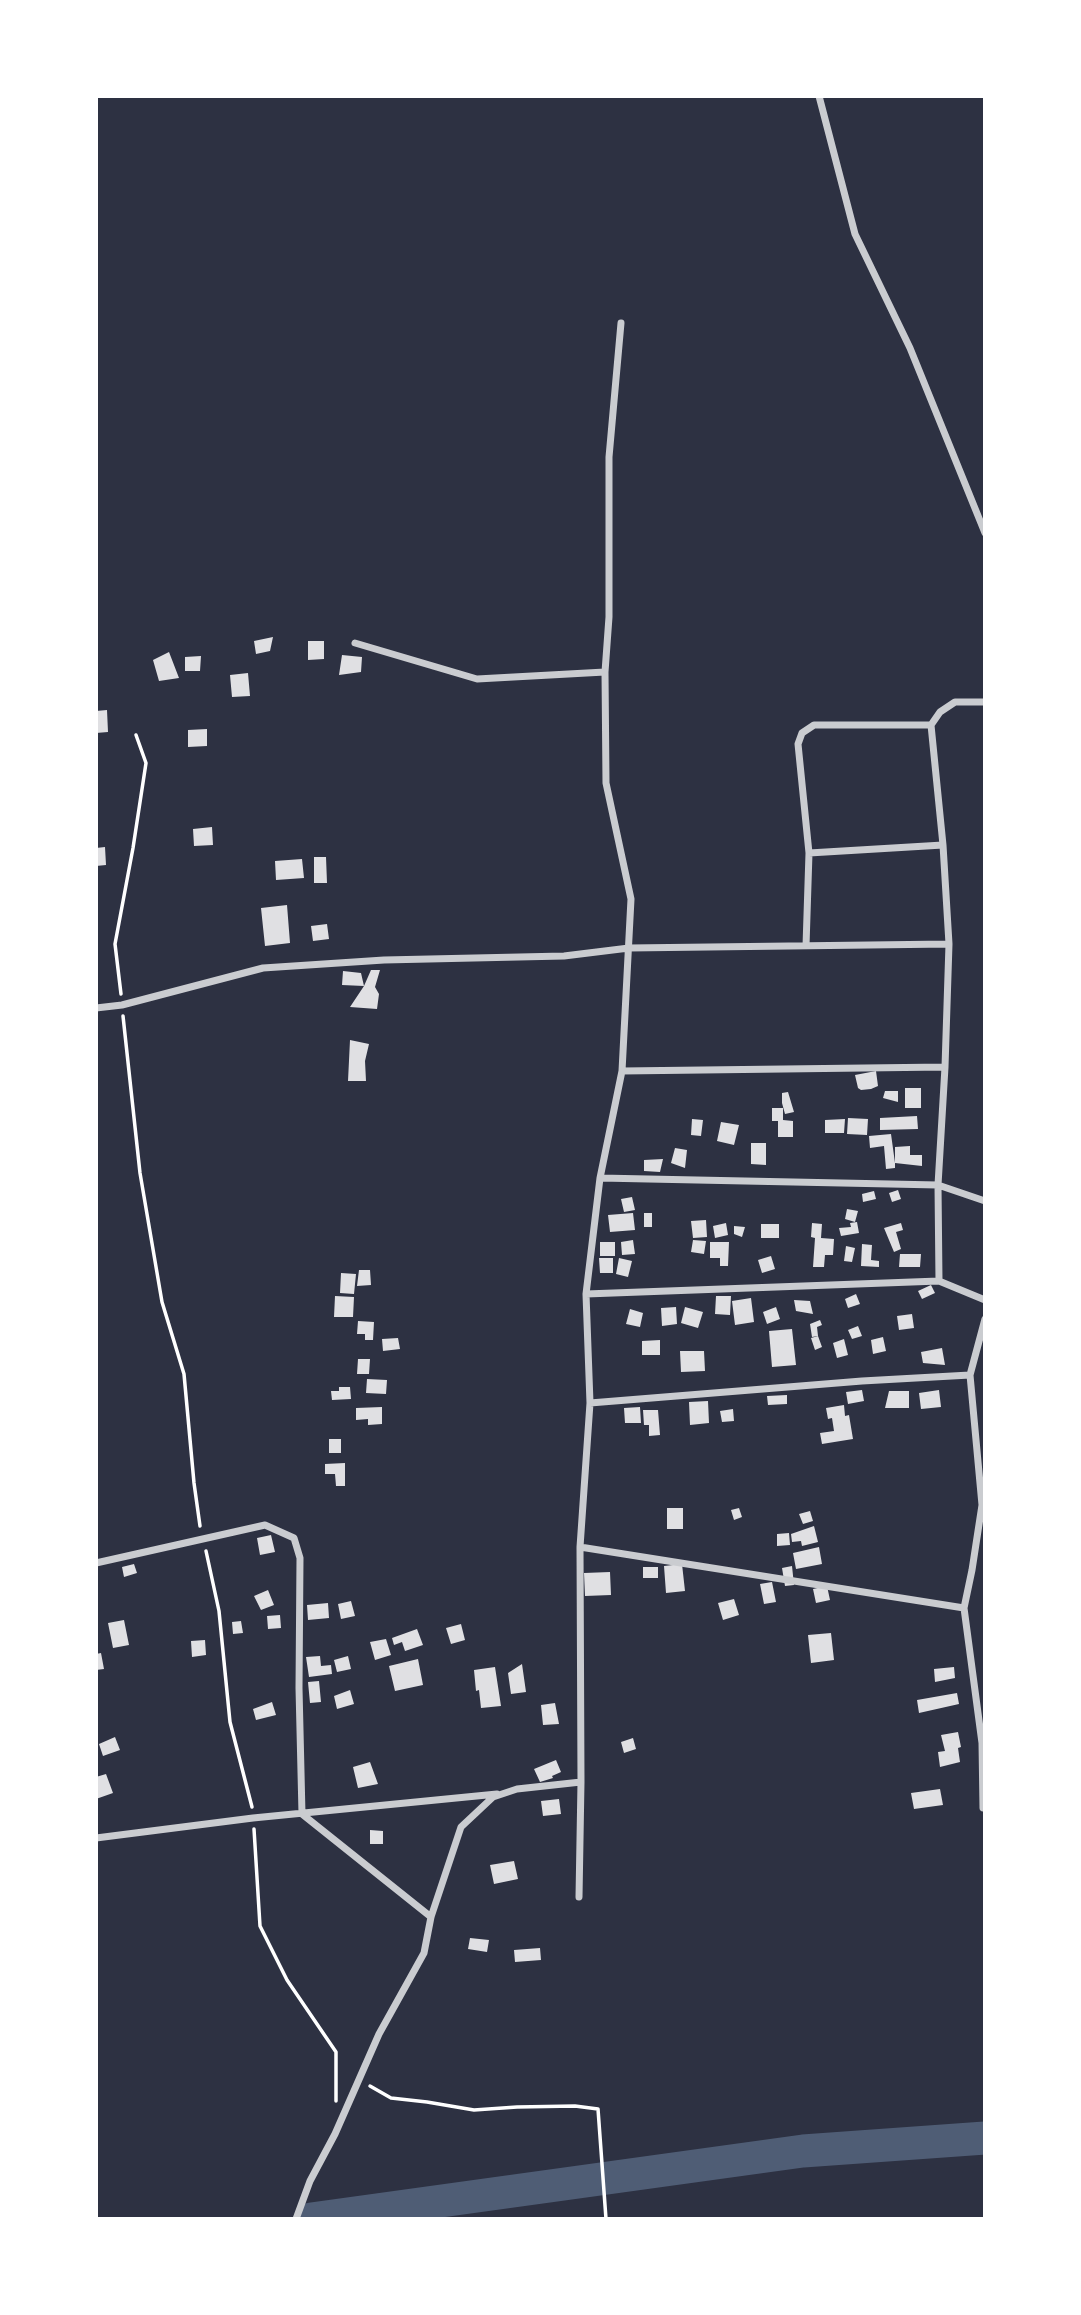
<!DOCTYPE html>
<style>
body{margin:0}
#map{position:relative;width:1081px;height:2315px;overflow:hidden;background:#2d3142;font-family:Raleway,sans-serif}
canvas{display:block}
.frame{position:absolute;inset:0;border:98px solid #fff;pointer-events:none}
</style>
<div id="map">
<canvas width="1081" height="2315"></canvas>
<div class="frame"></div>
</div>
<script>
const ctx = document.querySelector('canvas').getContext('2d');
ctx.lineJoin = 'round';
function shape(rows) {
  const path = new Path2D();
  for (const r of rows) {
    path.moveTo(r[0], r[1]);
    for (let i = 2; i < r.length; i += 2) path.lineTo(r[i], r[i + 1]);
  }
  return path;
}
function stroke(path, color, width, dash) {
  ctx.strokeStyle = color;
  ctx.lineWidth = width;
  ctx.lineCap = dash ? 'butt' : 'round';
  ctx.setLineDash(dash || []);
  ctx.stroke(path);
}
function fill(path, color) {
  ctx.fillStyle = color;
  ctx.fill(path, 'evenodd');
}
stroke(shape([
 [343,2216,352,2219]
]), '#4f5d75', 5);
stroke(shape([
 [311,2219,803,2151,985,2138]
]), '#4f5d75', 33);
fill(shape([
 [273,637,270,651,256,654,254,641],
 [308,641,324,641,324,659,308,660],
 [169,652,179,678,159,681,153,660],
 [342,655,362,657,361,672,339,675],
 [201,656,200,671,185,671,185,657],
 [248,673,250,696,232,697,230,675],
 [107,710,108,732,96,733,96,711],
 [207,729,207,746,188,747,188,730],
 [212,827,213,845,194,846,193,829],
 [105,847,106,865,96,866,96,848],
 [314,857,326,857,327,883,314,883],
 [302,859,304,878,276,880,275,861],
 [287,905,290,943,265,946,261,908],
 [327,924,329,939,313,941,311,926],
 [371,970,380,970,375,987,379,994,377,1009,350,1007,364,986,342,985,343,971,361,973,364,986],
 [350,1040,369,1044,365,1061,366,1081,348,1081],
 [876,1071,878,1086,871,1089,861,1090,858,1088,855,1075],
 [905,1088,921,1088,921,1108,905,1108],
 [885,1091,898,1091,898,1102,883,1098],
 [788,1092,794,1112,785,1114,782,1103,782,1093],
 [772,1108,783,1108,783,1120,793,1121,793,1137,778,1137,778,1121,772,1121],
 [917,1116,918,1129,880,1130,880,1118],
 [848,1118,868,1119,867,1135,847,1134],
 [692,1119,703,1120,701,1136,691,1135],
 [845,1119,844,1133,825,1133,825,1120],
 [721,1122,739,1125,734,1145,717,1141],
 [891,1134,895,1163,895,1147,910,1146,910,1155,922,1155,922,1166,895,1163,895,1168,886,1169,884,1146,870,1148,869,1136],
 [751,1143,766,1143,766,1165,751,1164],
 [675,1148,687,1150,685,1168,671,1163],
 [663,1159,660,1172,644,1171,644,1160],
 [898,1190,901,1199,892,1202,889,1193],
 [874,1191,876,1199,863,1202,862,1194],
 [632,1197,635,1210,624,1212,621,1199],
 [847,1209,858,1211,855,1222,845,1219],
 [633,1213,635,1230,610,1232,608,1215],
 [644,1213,652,1213,652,1227,644,1227],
 [706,1220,707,1237,693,1238,691,1221],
 [857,1222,859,1233,841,1236,839,1228,851,1227,850,1223],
 [726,1223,728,1235,715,1238,713,1226],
 [812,1223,822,1224,821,1238,834,1239,833,1255,825,1255,824,1267,813,1267,815,1238,811,1237],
 [901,1223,903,1230,896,1232,901,1249,894,1252,884,1228],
 [761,1224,779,1224,779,1238,761,1238],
 [734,1226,745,1227,742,1237,734,1234],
 [633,1240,635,1254,622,1255,621,1242],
 [693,1240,706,1241,704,1254,691,1252],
 [600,1242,615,1242,615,1256,600,1256],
 [710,1242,729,1242,728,1266,720,1266,720,1258,710,1258],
 [862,1244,872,1245,871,1260,879,1261,879,1267,861,1266],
 [846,1246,855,1248,852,1262,844,1261],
 [900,1254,921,1254,920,1267,899,1267],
 [771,1256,775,1269,762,1273,758,1260],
 [599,1258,613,1258,613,1273,600,1273],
 [619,1258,632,1261,628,1277,616,1274],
 [359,1270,370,1270,371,1285,357,1286],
 [341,1273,356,1274,354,1294,340,1293],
 [931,1285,935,1293,922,1299,918,1291],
 [856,1294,860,1304,848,1308,845,1299],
 [335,1296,354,1297,353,1317,334,1317],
 [716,1296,731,1296,730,1315,715,1314],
 [751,1298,754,1322,735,1325,732,1301],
 [794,1300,810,1301,813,1314,796,1311],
 [676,1307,677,1324,662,1326,661,1308],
 [685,1307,703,1312,698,1328,681,1323],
 [776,1307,780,1319,767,1324,763,1312],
 [630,1309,643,1313,640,1327,626,1324],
 [912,1314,914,1328,899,1330,897,1316],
 [820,1320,822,1325,817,1327,818,1336,812,1337,810,1324],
 [358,1321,374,1322,373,1340,365,1340,365,1334,357,1334],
 [858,1326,862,1336,852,1339,848,1330],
 [792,1329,796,1365,772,1367,769,1331],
 [818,1336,822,1347,815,1350,811,1338],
 [883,1337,886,1351,873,1354,871,1340],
 [398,1338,400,1349,383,1351,382,1339],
 [844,1339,848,1355,837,1358,833,1343],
 [660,1340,660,1355,642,1355,642,1341],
 [942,1348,945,1365,923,1363,921,1352],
 [680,1351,704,1351,705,1371,681,1372],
 [358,1359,370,1359,369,1374,357,1374],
 [367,1379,387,1380,386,1394,366,1393],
 [339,1387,350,1387,351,1399,332,1400,331,1391,339,1391],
 [862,1390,864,1401,848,1404,846,1392],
 [939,1390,941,1407,921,1409,919,1393],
 [889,1391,909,1391,909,1408,885,1408],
 [787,1395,787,1404,768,1405,767,1396],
 [708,1401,709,1423,690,1425,689,1402],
 [844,1405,845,1416,849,1415,853,1439,822,1444,820,1433,834,1431,832,1418,828,1419,826,1408],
 [382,1407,382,1424,368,1425,368,1419,356,1420,356,1408],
 [640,1407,641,1423,625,1423,624,1408],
 [733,1409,734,1421,722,1422,720,1411],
 [643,1410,658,1410,660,1435,649,1436,649,1425,644,1425],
 [329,1439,341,1439,341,1453,329,1453],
 [345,1463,345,1486,336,1486,335,1474,325,1474,325,1464],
 [667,1508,683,1508,683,1529,667,1529],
 [739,1508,742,1517,734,1520,731,1510],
 [810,1511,813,1521,803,1524,799,1514],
 [814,1526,818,1542,802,1546,801,1541,792,1542,791,1534],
 [789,1533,790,1545,777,1546,777,1534],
 [271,1535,275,1552,260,1555,257,1538],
 [819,1547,822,1564,796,1569,793,1553],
 [134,1564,137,1573,124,1577,122,1567],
 [682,1564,685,1591,666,1593,664,1566],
 [792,1566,794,1585,785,1586,782,1568],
 [643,1567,658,1567,658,1578,643,1578],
 [610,1572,611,1595,585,1596,584,1573],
 [772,1582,776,1602,764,1604,760,1584],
 [827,1586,830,1600,816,1603,813,1589],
 [268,1590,274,1605,261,1610,254,1596],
 [734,1599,739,1615,723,1620,718,1603],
 [351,1601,355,1616,341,1619,338,1604],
 [328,1603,329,1618,308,1620,307,1605],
 [280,1615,281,1628,268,1629,267,1616],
 [124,1620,129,1645,113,1648,108,1623],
 [241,1621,243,1633,233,1634,232,1622],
 [461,1624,465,1640,451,1644,446,1628],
 [417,1629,423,1645,405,1651,402,1642,394,1645,392,1638],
 [831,1633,834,1660,811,1663,808,1635],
 [386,1639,391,1655,375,1660,370,1642],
 [205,1640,206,1655,192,1657,191,1641],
 [101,1653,104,1669,96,1670,96,1654],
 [320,1656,321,1666,331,1665,332,1674,309,1677,306,1657],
 [348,1656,351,1669,337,1672,334,1660],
 [418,1659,423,1685,395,1691,389,1666],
 [522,1664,526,1692,511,1694,508,1673],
 [495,1667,501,1706,481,1708,479,1690,476,1691,474,1670],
 [954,1667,955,1678,935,1682,934,1669],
 [319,1681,321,1702,310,1703,308,1682],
 [350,1690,354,1704,337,1709,334,1696],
 [957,1693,959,1704,919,1713,917,1700],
 [272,1702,276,1715,256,1720,253,1709],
 [555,1703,559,1724,543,1725,541,1705],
 [958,1732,961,1747,958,1748,960,1762,940,1767,938,1752,945,1751,941,1735],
 [115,1737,120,1750,103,1756,99,1744],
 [633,1738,636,1749,624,1753,621,1742],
 [556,1760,561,1772,552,1776,553,1778,540,1782,534,1769],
 [370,1762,378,1784,358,1788,353,1767],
 [106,1774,113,1793,96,1799,96,1777],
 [940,1789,943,1805,914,1809,911,1793],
 [559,1799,561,1814,543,1816,541,1801],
 [370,1830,383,1831,383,1844,370,1844],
 [514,1861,518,1879,494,1884,490,1865],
 [470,1938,489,1940,487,1952,468,1949],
 [540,1948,541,1960,515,1962,514,1950]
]), '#e0e0e3');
stroke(shape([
 [121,994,115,944,133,848,146,763,136,735],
 [123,1016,140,1173,162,1302,184,1374,194,1483,200,1526],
 [206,1551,219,1611,230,1722,252,1807],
 [254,1829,260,1926,287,1980,336,2052,336,2101],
 [370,2086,391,2098,427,2102,474,2110,517,2107,575,2106,598,2109,606,2219]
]), '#fff', 3.5);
stroke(shape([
 [819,96,855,234,910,348,985,533],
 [355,643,477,679,605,672],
 [931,725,943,845,949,944,945,1067,938,1185,939,1281],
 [809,853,943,845],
 [806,946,809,853,798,744,802,733,814,725,931,725,940,712,955,702,985,702],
 [96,1008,122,1005,263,968,384,960,564,956,629,948,949,944],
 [622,1071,945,1067],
 [600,1178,938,1185,985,1201],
 [586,1294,939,1281,985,1300],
 [590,1403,862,1381,970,1375],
 [580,1547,964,1608],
 [96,1563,265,1525,294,1538,300,1558,299,1688,302,1814,431,1917],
 [983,1808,982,1743,964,1608,972,1570,982,1505,970,1375,985,1319],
 [96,1838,253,1818,497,1794],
 [579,1897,581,1782,580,1547,590,1403,586,1294,600,1178,622,1071,631,899,606,783,605,672,609,617,609,457,621,323],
 [296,2219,310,2181,335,2134,379,2034,424,1953,431,1917,461,1827,493,1797,517,1789,581,1782]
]), '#caccd0', 7);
</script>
